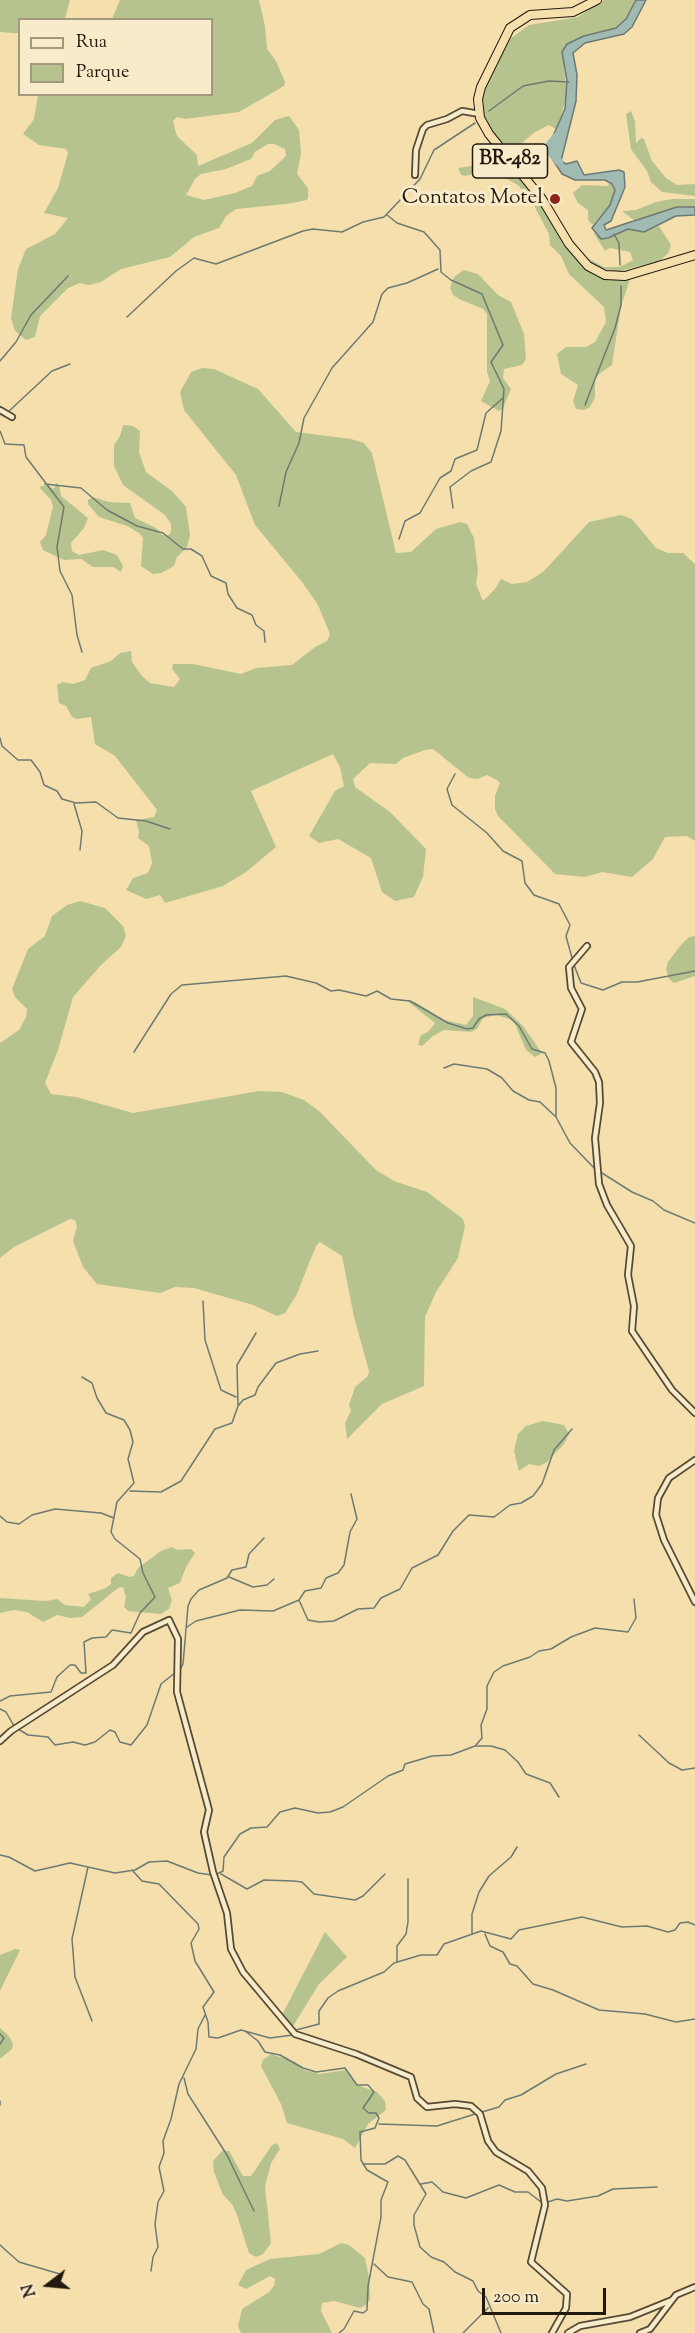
<!DOCTYPE html>
<style>
body{margin:0}
#map{position:relative;width:695px;height:2333px;overflow:hidden;background:#f5e0ad;font-family:"Sorts Mill Goudy",serif}
canvas{display:block}
.legend{position:absolute;left:18px;top:18px;width:195px;height:78px;box-sizing:border-box;background:#f8ebca;border:2px solid #a2977f;margin:0;padding:8px 10px;list-style:none;font-size:18px;color:#21180e}
.legend li{display:flex;align-items:center;gap:12px;height:30px}
.legend b{width:30px;border:2px solid #a2977f}
.north{position:absolute;left:18px;top:2255px;width:60px;height:60px;-webkit-text-stroke:4px #f8ebca;paint-order:stroke;rotate:254deg;font-size:16px;font-weight:700;line-height:24px;text-align:center;color:#21180e}
.north::after{content:'';display:block;margin:auto;width:21px;height:27px;background:#21180e;clip-path:polygon(50% 0,100% 100%,50% 72%,0 100%)}
.scale{position:absolute;left:482px;top:2288px;width:124px;height:27px;box-sizing:border-box;border:3px solid #21180e;border-top:0;padding-left:8px;font-size:18px;line-height:21px;white-space:nowrap;color:#21180e;-webkit-text-stroke:4px #f8ebca;paint-order:stroke}
</style>
<div id="map">
<canvas width="695" height="2333"></canvas>
<ul class="legend">
<li><b style="height:8px;background:#f8ebca"></b>Rua</li>
<li><b style="height:16px;background:#b6c38e"></b>Parque</li>
</ul>
<div class="north">N</div>
<div class="scale">200 m</div>
</div>
<script>
const ctx = document.querySelector('canvas').getContext('2d');
ctx.lineJoin = 'round';
function fill(path, color) {
  ctx.fillStyle = color;
  ctx.fill(path, 'evenodd');
}
function shape(rows) {
  const path = new Path2D();
  for (const r of rows) {
    path.moveTo(r[0], r[1]);
    for (let i = 2; i < r.length; i += 2) path.lineTo(r[i], r[i + 1]);
  }
  return path;
}
function stroke(path, color, width, dash) {
  ctx.strokeStyle = color;
  ctx.lineWidth = width;
  ctx.lineCap = dash ? 'butt' : 'round';
  ctx.setLineDash(dash || []);
  ctx.stroke(path);
}
function label(font, color, halo, rows, align = 'center') {
  ctx.font = font + ' "Sorts Mill Goudy",serif';
  ctx.lineWidth = 6;
  ctx.setLineDash([]);
  ctx.textBaseline = 'middle';
  ctx.strokeStyle = halo;
  ctx.fillStyle = color;
  for (const [text, x, y, turn = 0] of rows) {
    ctx.save();
    ctx.translate(x, y);
    ctx.rotate((+turn || 0) * Math.PI / 180);
    ctx.textAlign = isNaN(turn) ? turn : align;
    if (halo) ctx.strokeText(text, 0, 0);
    ctx.fillText(text, 0, 0);
    ctx.restore();
  }
}
fill(shape([
 [0,0,70,0,65,19,20,20,19,33,13,33,0,32],
 [120,0,259,0,265,26,267,49,276,61,285,82,284,86,239,112,185,119,177,117,173,121,175,129,177,136,197,155,198,166,252,143,275,120,289,116,299,130,301,153,297,174,308,188,308,197,307,200,286,204,236,209,226,216,219,228,194,237,170,257,121,269,101,282,89,285,80,283,68,288,40,316,35,337,26,340,15,331,11,318,18,269,26,249,55,234,68,218,44,213,58,188,68,153,66,149,39,145,23,134,34,119,38,95,212,94,212,20,112,19],
 [268,144,274,144,285,149,286,156,270,171,257,176,252,186,235,193,204,200,186,195,195,179,201,174,226,169,251,159,255,152],
 [603,0,636,0,626,19,616,28,567,44,564,70,567,94,559,125,556,129,549,125,535,132,509,154,485,124,480,98,510,39,529,25,578,17],
 [631,111,635,121,636,143,641,138,644,139,652,161,666,178,677,185,695,184,695,196,662,192,651,182,647,171,631,149,626,114],
 [492,163,509,165,544,208,572,254,584,268,603,277,631,276,621,306,612,365,599,374,595,380,595,398,589,408,584,410,576,409,573,401,578,385,561,374,557,354,566,347,586,347,595,342,606,322,604,307,569,274,561,256,550,245,549,234,532,202,519,186,496,172,487,171,465,176,461,175,458,168],
 [610,183,615,189,610,205,593,225,588,220,588,210,578,203,573,193,582,185,607,186],
 [672,199,695,199,695,207,677,207,635,221,622,211,636,210,656,202],
 [659,226,671,245,669,252,660,261,616,272,598,267,584,256,604,267,620,267,633,260,630,252,610,248,605,251,593,232,601,239,608,238,628,229,643,232],
 [464,270,478,274,498,295,511,302,524,334,526,359,522,365,504,369,503,378,511,389,503,408,499,411,481,401,490,381,487,372,487,314,483,309,459,299,453,295,450,288,454,277],
 [202,368,214,369,258,389,296,432,351,439,364,443,372,453,396,553,411,552,436,529,460,522,467,524,474,538,478,571,476,584,483,601,495,589,501,579,512,584,527,582,543,572,589,522,621,515,632,519,656,548,668,553,683,553,695,564,695,841,687,836,665,837,653,859,632,877,602,872,585,877,555,874,498,816,495,809,495,796,500,783,497,780,487,775,478,779,469,778,433,749,425,750,403,758,396,764,370,763,353,779,355,787,390,812,426,849,423,877,414,897,395,901,382,892,371,858,338,839,319,843,309,836,335,791,344,786,340,767,333,754,251,791,276,847,246,872,223,886,165,903,160,895,146,899,126,890,133,878,148,873,152,863,149,846,138,838,139,832,136,820,154,817,157,810,115,756,95,744,91,717,77,719,72,717,66,706,59,703,57,685,62,682,73,684,85,680,91,668,111,661,120,653,131,651,132,662,142,676,150,683,174,687,180,679,172,669,173,664,193,664,241,674,256,668,292,665,315,647,327,641,330,634,318,605,302,582,255,525,236,475,184,410,180,392,191,372],
 [123,425,133,426,140,431,139,452,146,472,172,491,186,507,190,535,187,547,177,557,174,566,161,573,153,574,141,566,143,538,139,533,127,526,99,517,88,504,88,500,93,497,109,502,130,503,135,518,156,528,162,535,169,535,171,532,171,524,165,515,123,485,114,466,114,445,120,436],
 [56,483,59,485,61,496,88,518,84,528,71,543,72,551,79,555,103,550,117,555,123,566,121,572,113,567,93,567,81,559,64,560,43,550,40,542,46,535,53,506,51,500,39,487,46,485,54,489],
 [80,901,105,908,123,926,126,936,121,947,102,964,73,997,58,1050,45,1083,51,1094,76,1097,133,1113,259,1091,282,1092,304,1100,320,1112,376,1170,394,1181,427,1192,463,1219,465,1226,458,1258,436,1292,425,1317,424,1386,382,1404,347,1439,345,1423,351,1411,349,1405,355,1387,368,1376,369,1371,354,1317,342,1256,320,1242,316,1246,296,1296,285,1313,277,1316,253,1305,194,1288,175,1287,160,1293,97,1284,83,1267,73,1241,77,1226,75,1220,70,1219,14,1247,0,1258,0,1043,19,1030,26,1017,27,1009,15,997,12,989,28,949,45,936,52,916,67,905],
 [695,936,695,976,674,983,669,979,666,969,668,962,680,946,689,937],
 [473,997,505,1009,523,1026,542,1053,535,1057,526,1050,515,1024,510,1019,496,1015,483,1018,477,1029,471,1032,444,1030,433,1036,422,1046,418,1045,421,1035,428,1032,435,1023,406,1000,415,1002,444,1020,466,1025,473,1016],
 [543,1421,564,1425,569,1434,564,1444,546,1463,539,1466,529,1464,519,1471,514,1451,518,1434,526,1426],
 [172,1547,177,1550,191,1549,195,1553,186,1567,180,1583,168,1588,172,1600,169,1609,161,1614,128,1611,124,1607,126,1597,123,1587,118,1588,82,1617,70,1618,57,1615,43,1622,27,1612,14,1610,0,1613,0,1598,46,1601,57,1599,65,1605,84,1607,91,1599,88,1594,106,1588,111,1584,111,1578,118,1573,130,1577,134,1576,138,1568,161,1551],
 [325,1932,347,1957,319,1984,290,2031,283,2013],
 [15,1949,20,1950,0,1991,0,1955],
 [0,2028,9,2036,13,2044,12,2049,0,2059],
 [271,2054,295,2062,304,2070,319,2074,346,2070,357,2085,377,2092,385,2101,386,2110,368,2124,355,2148,343,2139,287,2123,281,2104,261,2066,263,2060],
 [277,2143,280,2149,271,2163,265,2186,271,2243,263,2254,256,2257,249,2253,237,2215,232,2204,223,2195,214,2172,213,2161,222,2151,229,2151,243,2176,251,2176,272,2145],
 [341,2243,349,2245,365,2258,369,2278,370,2299,366,2305,360,2308,334,2301,322,2303,321,2311,332,2333,241,2333,238,2326,242,2309,269,2292,274,2286,275,2279,270,2276,246,2289,238,2285,246,2270,270,2259,319,2254]
]), '#b6c38e');
const water = shape([
 [636,0,646,0,632,27,624,34,585,43,573,53,577,75,576,101,561,161,566,164,577,161,584,175,619,170,624,172,625,187,611,221,604,225,606,230,677,207,695,207,695,215,676,216,644,232,628,229,608,238,601,239,592,228,610,205,615,190,612,184,605,180,575,180,562,174,553,160,549,145,565,109,567,81,562,52,567,44,584,36,616,28,626,19,636,0]
]);
fill(water, '#a0bbb4');
stroke(water, '#6d7a72', 1.5);
stroke(shape([
 [489,111,523,86,549,81,569,82],
 [387,215,397,223,424,232,440,250,441,272,451,280,482,294,503,345,491,362,504,389,501,431,491,462,471,471,450,487,453,508],
 [614,234,619,243,620,265],
 [127,317,176,271,194,258,216,264,303,231,313,229,342,232,363,222,384,217,420,179,434,150,475,123],
 [0,361,16,342,31,315,68,276],
 [585,405,615,328,621,305,621,286],
 [8,412,52,371,70,364],
 [0,431,5,444,24,445,26,457,64,507,57,547,60,571,72,595,77,635,82,652],
 [45,484,81,488,107,510,137,526,163,533,183,549,191,549,202,556,211,576,226,583,228,594,237,608,252,615,256,625,264,631,265,642],
 [279,506,286,472,299,443,304,418,332,368,373,322,382,294,388,288,407,283,438,269],
 [399,539,405,521,420,513,440,478,451,471,455,459,477,450,486,413,503,398],
 [0,738,2,746,18,760,31,760,40,772,44,785,57,791,62,799,76,803,96,802,118,818,146,821,170,829],
 [455,774,447,789,452,805,487,833,503,851,522,861,525,883,534,895,559,904,570,925,566,936,572,958],
 [74,804,82,831,80,850],
 [574,965,581,983,603,990,622,982,637,982,695,971],
 [134,1052,171,994,182,985,286,976,316,983,331,991,339,990,366,996,377,991,391,999,410,1001,448,1023,467,1029,473,1028,479,1019,486,1015,506,1014,519,1026,532,1049,545,1053,549,1061,556,1088,556,1117],
 [444,1068,454,1064,487,1069,502,1078,513,1091,529,1100,540,1102,556,1117,570,1143,597,1171],
 [602,1173,632,1192,653,1201,664,1210,695,1223],
 [203,1301,205,1340,221,1390,236,1397],
 [238,1405,237,1365,256,1333],
 [130,1491,161,1492,181,1481,215,1429,232,1423,238,1406,243,1400,255,1395,258,1387,276,1363,300,1354,318,1351],
 [0,1516,7,1522,19,1524,32,1515,55,1509,101,1513,114,1518],
 [229,1577,253,1587,267,1585,274,1579],
 [299,1600,308,1620,319,1622,334,1621,358,1609,374,1608,381,1598,400,1589,412,1568,438,1555,453,1531,469,1515,494,1517,510,1505,521,1503,533,1496,542,1484,554,1450,572,1429],
 [187,1627,196,1621,240,1610,273,1611,299,1600,305,1591,321,1588,326,1578,338,1573,344,1565,350,1532,357,1519,351,1494],
 [180,1670,183,1664,188,1606,191,1599,199,1590,227,1578,232,1570,246,1567,249,1554,264,1538],
 [0,1701,10,1696,51,1692,57,1677,70,1665,75,1665,81,1673,86,1673,84,1642,92,1638,106,1637,112,1630,131,1633,140,1613,155,1597,143,1573,140,1559,115,1539,111,1532,117,1502,134,1483,128,1459,133,1442,130,1430,124,1420,106,1413,97,1398,92,1383,82,1377],
 [0,1709,6,1712,14,1726],
 [18,1729,28,1735,48,1737,55,1745,73,1742,85,1745,95,1742,110,1730,115,1732,120,1742,131,1745,147,1725,161,1684,176,1672],
 [639,1735,669,1763,682,1770,695,1768],
 [476,1745,482,1738,481,1725,487,1709,487,1686,494,1672,503,1666,530,1657,539,1651,551,1649,571,1637,595,1628,628,1632,636,1618,634,1599],
 [0,1855,9,1857,35,1871,70,1863,115,1873,135,1870,149,1862,167,1861,198,1873,212,1875],
 [88,1867,72,1939,75,1977,92,2021],
 [132,1870,142,1881,159,1884,198,1924,199,1929,191,1943,195,1961,214,1992,203,2007,208,2022,209,2037,218,2038,241,2030,270,2038,293,2035],
 [221,1874,247,1889,264,1880,293,1881,302,1882,314,1894,355,1900,363,1896,385,1874],
 [215,1875,223,1871,224,1857,240,1834,251,1828,267,1827,280,1812,295,1808,318,1813,330,1812,343,1807,388,1776,403,1770,405,1764,432,1756,451,1755,475,1746,491,1746,505,1750,518,1762,526,1774,550,1783,559,1797],
 [472,1933,472,1914,479,1892,489,1876,511,1857,517,1847],
 [485,1934,490,1946,503,1952,510,1964,517,1966,533,1984,553,1990,599,2010,645,2014,676,2022,695,2019],
 [397,1961,397,1946,406,1934,408,1922,408,1879],
 [296,2030,319,2024,319,2011,328,1998,338,1991,384,1972,394,1963,421,1955,437,1955,444,1944,481,1931,511,1939,519,1930,582,1917,622,1927,647,1926,668,1932,675,1930,680,1923,688,1922,695,1925],
 [245,2031,258,2041,265,2052,280,2055,303,2068,316,2072,345,2068,357,2085,368,2085,374,2092,363,2108,369,2113,376,2113,379,2118,375,2128,360,2132,361,2160,367,2170,388,2182,381,2200,381,2217,368,2286,367,2310,363,2313,354,2311,344,2329,339,2333],
 [0,2034,4,2038,0,2044],
 [184,2078,188,2094,227,2155,254,2211],
 [0,2101,0,2105],
 [482,2112,499,2107,505,2100,521,2095,556,2074,586,2064],
 [379,2124,437,2126,475,2114],
 [363,2164,385,2164,398,2156,405,2160,426,2194,414,2215,414,2225,420,2247,431,2257,444,2262,455,2272,473,2281,478,2291,486,2297,501,2333],
 [421,2184,432,2182,443,2192,466,2198,499,2185,515,2192,528,2192,541,2202],
 [545,2203,557,2199,567,2201,598,2196,613,2189,657,2187],
 [0,2245,19,2262,60,2274],
 [374,2264,388,2277,412,2282,423,2304,429,2309,434,2333],
 [151,2271,153,2257,158,2247,155,2224,158,2202,164,2191,159,2167,164,2153,163,2141,171,2119,179,2084,196,2049,198,2029,205,2015],
 [463,2333,488,2308]
]), '#6d7a72', 1.5);
stroke(shape([
 [557,136,547,148,559,162]
]), '#a0bbb4', 8);
const minor = shape([
 [415,175,416,150,423,129,427,125,447,119,462,111,480,114],
 [0,410,12,417],
 [587,946,569,967,571,988,582,1009,571,1042,595,1072,599,1082,600,1103,595,1138,599,1184,607,1205,631,1246,628,1275,634,1306,632,1331,672,1390,695,1413],
 [695,1460,669,1478,658,1498,656,1515,664,1540,695,1602],
 [0,1741,11,1731,113,1665,143,1632,169,1620,178,1639,177,1692,209,1810,204,1832,213,1872,227,1913,231,1949,243,1972,295,2034,356,2054,411,2077,417,2098,427,2107,455,2104,471,2106,480,2114,488,2141,496,2152,528,2171,542,2188,545,2205,531,2262,567,2294,566,2308,552,2333],
 [568,2333,580,2326,630,2317,672,2300],
 [640,2333,650,2329,676,2295,695,2287]
]);
const trunk = shape([
 [597,0,573,12,530,15,510,28,481,87,478,99,480,118,489,134,542,199,569,244,588,266,605,275,625,276,695,255]
]);
stroke(minor, '#564a36', 8);
stroke(trunk, '#21180e', 10);
stroke(minor, '#f8ebca', 4.5);
stroke(trunk, '#f5e0ad', 8);
for (const [x, y, r, color] of [
 [555,199,6,"#8f2418"]
]) {
  const dot = new Path2D();
  dot.arc(x, y, r, 0, 2 * Math.PI);
  ctx.fillStyle = color;
  ctx.fill(dot);
  stroke(dot, '#f8ebca', 2);
}
for (const [x, y, w] of [
 [510,161,75]
]) {
  const box = new Path2D();
  box.roundRect(x - w / 2, y - 17, w, 34, 4.5);
  ctx.fillStyle = '#f8ebca';
  ctx.fill(box);
  stroke(box, '#21180e', 1.5);
}
label('bold 20px', '#21180e', null, [
 ["BR-482",510,161]
]);
label('21px', '#21180e', '#f8ebca', [
 ["Contatos Motel",543,199]
], 'right');
</script>
